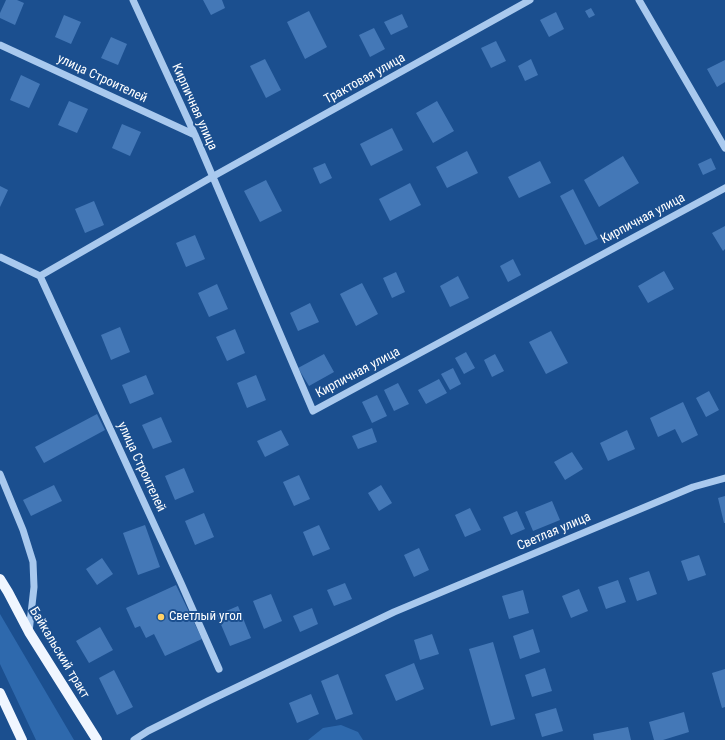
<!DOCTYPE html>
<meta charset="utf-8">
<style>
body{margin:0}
canvas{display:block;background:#1b4f8f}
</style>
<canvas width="725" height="740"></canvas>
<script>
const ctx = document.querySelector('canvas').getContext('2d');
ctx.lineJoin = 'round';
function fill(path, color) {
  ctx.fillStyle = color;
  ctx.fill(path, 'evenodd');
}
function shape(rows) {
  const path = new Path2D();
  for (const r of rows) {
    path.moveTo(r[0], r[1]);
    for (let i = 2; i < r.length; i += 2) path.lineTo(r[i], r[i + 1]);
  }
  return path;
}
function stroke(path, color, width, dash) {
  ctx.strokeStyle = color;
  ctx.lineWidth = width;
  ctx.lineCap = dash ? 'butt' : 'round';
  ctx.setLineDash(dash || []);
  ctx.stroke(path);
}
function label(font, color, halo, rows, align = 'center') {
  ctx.font = font + ' "Roboto Condensed",sans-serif';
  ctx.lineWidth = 4;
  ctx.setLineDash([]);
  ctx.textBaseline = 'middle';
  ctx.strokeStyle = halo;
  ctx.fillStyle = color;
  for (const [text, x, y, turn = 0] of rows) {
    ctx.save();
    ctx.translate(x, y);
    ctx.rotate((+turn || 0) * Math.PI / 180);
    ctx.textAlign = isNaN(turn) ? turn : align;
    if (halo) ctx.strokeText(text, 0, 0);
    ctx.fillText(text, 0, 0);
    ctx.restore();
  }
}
fill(shape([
 [0,614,74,740,36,740,0,664],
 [341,725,358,732,363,740,308,740,323,728]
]), '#2e69ad');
fill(shape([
 [6,0,17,0,24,3,15,25,0,18,0,13],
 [203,0,222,0,225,8,211,15],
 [591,8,595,15,589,18,585,11],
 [309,11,327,47,305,59,287,22],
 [556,12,564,29,549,37,540,20],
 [402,14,408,27,391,35,384,22],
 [64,15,81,22,71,44,55,37],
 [374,28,385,49,370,57,359,35],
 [111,37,127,44,118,65,101,58],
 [496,41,506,61,491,68,481,48],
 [265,59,281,90,266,98,250,66],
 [531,59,538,75,525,81,518,66],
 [725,60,725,82,717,87,707,69],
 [21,75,40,84,29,108,10,100],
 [69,101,88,109,77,133,58,125],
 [437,101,454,131,433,143,416,113],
 [122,124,141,132,130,156,112,148],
 [392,128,403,150,371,166,360,144],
 [467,151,478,173,447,188,436,167],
 [623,156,639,183,599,207,584,180],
 [711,158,716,169,703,175,698,164],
 [540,161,551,183,519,198,508,177],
 [325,163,332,178,320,184,313,168],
 [266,180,282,211,260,222,244,191],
 [410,183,421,205,390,221,379,199],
 [0,186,8,190,0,207],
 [573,189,598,239,585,245,560,196],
 [94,201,104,225,85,233,75,209],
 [725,226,725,249,723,251,712,233],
 [195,235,205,259,186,267,176,243],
 [513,259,521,275,508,282,500,266],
 [664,271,674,289,648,303,638,286],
 [396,272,405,292,392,298,383,278],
 [458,276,469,298,450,307,440,286],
 [362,283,378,314,356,326,340,294],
 [217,284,228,309,209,317,198,293],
 [310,303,319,322,298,331,290,313],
 [120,327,130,352,111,360,101,335],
 [235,329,245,353,227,361,216,337],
 [551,331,568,363,546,374,529,342],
 [466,352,475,368,464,374,455,358],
 [324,354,334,372,309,386,298,368],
 [495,354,504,371,492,377,484,360],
 [453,368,461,384,450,390,441,374],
 [146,375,154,394,130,404,122,385],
 [256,375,266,400,247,408,237,383],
 [439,379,447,393,426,404,418,390],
 [398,383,409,404,394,411,384,390],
 [709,391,719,410,706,417,696,398],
 [377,395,387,416,372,423,362,402],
 [683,402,698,435,682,443,675,429,658,437,650,418],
 [97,414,105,430,44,463,35,447],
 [161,417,172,442,153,449,142,425],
 [372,428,377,442,358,449,352,436],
 [281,430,289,445,265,457,257,441],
 [627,430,635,449,608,461,600,443],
 [572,452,583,469,565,480,554,462],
 [184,468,194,492,175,500,165,476],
 [299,475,310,499,294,506,283,482],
 [54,485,62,501,31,516,23,500],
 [381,485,392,503,379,511,368,493],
 [725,496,725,523,724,523,718,498],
 [552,501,560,520,533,531,525,512],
 [470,508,481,530,465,537,455,515],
 [517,511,525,529,511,535,503,517],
 [204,513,214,537,195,545,185,521],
 [145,525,160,567,138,575,123,533],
 [319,525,330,549,313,556,303,532],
 [419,548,429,570,414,577,404,555],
 [699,555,706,575,688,581,681,561],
 [102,558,113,574,97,585,86,569],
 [649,571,657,594,637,601,629,578],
 [618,580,626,602,606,609,598,587],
 [345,583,352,599,334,606,327,590],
 [176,585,202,639,165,656,154,634,146,638,140,626,135,628,126,608],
 [579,589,588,611,571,618,562,596],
 [523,590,529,613,509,619,502,596],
 [271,594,282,621,264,629,253,601],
 [238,606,251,638,230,646,217,615],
 [312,608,318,624,300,632,293,616],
 [100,627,113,650,89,663,76,641],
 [533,629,540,652,520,659,513,636],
 [432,634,439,654,420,660,414,640],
 [493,642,515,719,491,726,469,649],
 [414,663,424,689,396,701,385,675],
 [545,668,552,691,532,697,525,675],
 [725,669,725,707,722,708,712,673],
 [114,670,133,707,117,715,99,678],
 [338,674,353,714,336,720,321,681],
 [311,694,319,714,297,723,289,703],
 [556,708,563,731,542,737,535,714],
 [684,712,689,732,663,740,654,740,649,722],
 [628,727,631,740,594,740,593,734]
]), '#4478b7');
stroke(shape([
 [133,0,195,135,313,411,725,188],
 [639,0,725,148],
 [0,45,195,135],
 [0,257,40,276,212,177,530,0],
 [40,276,181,583,219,669],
 [0,474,23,530,33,562,34,587,29,632],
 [134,740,148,731,208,701,394,612,693,487,725,478]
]), '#a9c9ee', 7);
stroke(shape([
 [0,579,8,592,29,632,97,740],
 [0,693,22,740]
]), '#f0f6ff', 10);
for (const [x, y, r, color] of [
 [161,617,4,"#ffd166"]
]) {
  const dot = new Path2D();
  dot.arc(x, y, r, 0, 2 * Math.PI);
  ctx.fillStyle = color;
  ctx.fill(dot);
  stroke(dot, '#1b4f8f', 1.5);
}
label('13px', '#fff', '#1b4f8f', [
 ["улица Строителей",102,79,25],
 ["Трактовая улица",365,79,-29],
 ["Кирпичная улица",194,107,66],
 ["Кирпичная улица",643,219,-28],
 ["Кирпичная улица",358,373,-28],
 ["улица Строителей",141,467,65],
 ["Светлая улица",554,532,-23],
 ["Байкальский тракт",59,653,59]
]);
label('13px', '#fff', '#1b4f8f', [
 ["Светлый угол",169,617]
], 'left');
</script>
